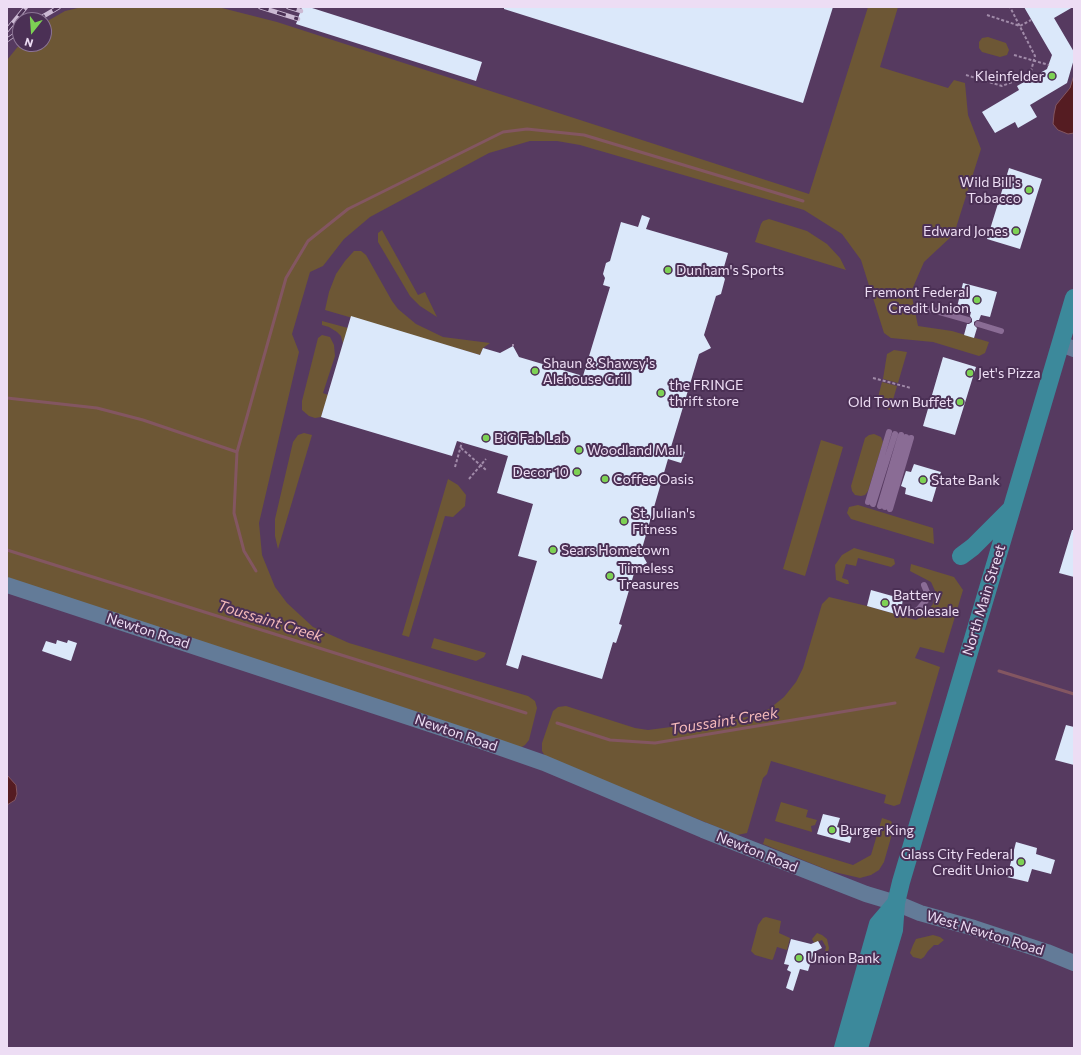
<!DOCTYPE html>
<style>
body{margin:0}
#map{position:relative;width:1081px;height:1055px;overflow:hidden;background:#563a60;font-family:Commissioner,sans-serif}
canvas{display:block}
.frame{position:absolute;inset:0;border:8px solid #edddf4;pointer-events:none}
.north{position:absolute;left:12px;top:12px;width:40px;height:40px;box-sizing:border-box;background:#4b3055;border:1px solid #8c7595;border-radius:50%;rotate:197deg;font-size:11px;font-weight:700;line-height:16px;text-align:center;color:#edddf4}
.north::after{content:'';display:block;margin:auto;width:14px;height:18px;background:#7dd154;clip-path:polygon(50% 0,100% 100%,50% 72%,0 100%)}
</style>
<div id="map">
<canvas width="1081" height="1055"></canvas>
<div class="frame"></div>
<div class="north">N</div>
</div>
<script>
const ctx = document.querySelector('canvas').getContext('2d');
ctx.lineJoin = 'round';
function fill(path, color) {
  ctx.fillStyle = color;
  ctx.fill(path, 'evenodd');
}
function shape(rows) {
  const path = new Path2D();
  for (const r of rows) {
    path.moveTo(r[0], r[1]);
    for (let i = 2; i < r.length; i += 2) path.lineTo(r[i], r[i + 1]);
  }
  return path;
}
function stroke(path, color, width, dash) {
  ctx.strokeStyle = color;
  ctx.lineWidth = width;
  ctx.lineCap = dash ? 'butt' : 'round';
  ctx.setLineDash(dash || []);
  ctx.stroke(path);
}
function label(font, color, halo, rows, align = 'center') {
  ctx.font = font + ' Commissioner,sans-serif';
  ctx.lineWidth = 4;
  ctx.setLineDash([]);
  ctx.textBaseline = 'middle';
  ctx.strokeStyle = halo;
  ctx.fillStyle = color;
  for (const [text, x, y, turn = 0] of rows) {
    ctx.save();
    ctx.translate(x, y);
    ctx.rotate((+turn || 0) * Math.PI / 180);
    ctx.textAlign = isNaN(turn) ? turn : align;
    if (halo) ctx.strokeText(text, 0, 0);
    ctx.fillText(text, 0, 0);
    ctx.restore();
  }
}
fill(shape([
 [82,7,218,7,277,22,809,194,868,7,898,7,880,67,948,88,954,80,965,83,968,115,981,149,954,234,924,262,911,292,918,326,952,331,989,342,985,353,979,356,933,342,891,338,884,333,861,260,842,234,804,210,580,145,557,141,530,141,489,153,370,217,344,239,323,266,310,272,292,334,299,352,259,523,262,555,275,587,287,603,313,627,349,643,528,696,535,701,537,708,529,740,525,745,520,748,7,582,7,60,20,44,44,44,44,23,65,11],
 [988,37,1006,43,1009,50,1007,55,1000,57,982,52,979,48,979,42,982,38],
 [769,219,807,231,827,244,840,258,846,270,755,242,761,224,763,221],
 [382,230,418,295,425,292,437,317,420,306,410,296,378,242,378,233],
 [354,251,361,251,366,255,392,301,398,309,416,324,443,337,490,343,483,348,480,355,325,310,329,292,336,274,345,261],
 [322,321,348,328,343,344,341,336,337,332,329,327,322,325],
 [322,335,330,337,334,345,335,356,323,393,328,395,321,417,315,418,309,416,302,410,302,401,318,338],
 [894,350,907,352,898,383,883,379,887,354],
 [882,382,897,386,890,410,879,406,877,401],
 [304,433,312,435,278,549,275,536,275,519,293,442,298,435],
 [874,434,881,437,883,442,868,491,865,495,861,496,855,495,852,491,851,486,865,438,869,435],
 [821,440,843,447,805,576,783,569],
 [448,479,458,485,466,495,465,506,453,517,445,516,409,637,402,635],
 [858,505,933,528,934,544,851,519,847,513,849,507],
 [854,548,894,559,895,564,891,567,858,558,856,566,846,564,842,578,848,580,849,584,846,584,836,580,835,565,842,555],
 [911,564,954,577,963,590,944,653,920,647,915,658,940,667,900,804,894,806,884,803,886,795,771,761,767,774,763,778,747,833,737,835,546,758,542,751,542,743,553,711,558,707,566,706,635,728,648,730,748,717,769,709,784,697,796,682,803,668,822,604,829,597,867,606,916,620,927,612,933,604,936,593,931,582,910,571],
 [434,638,486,653,484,657,476,661,431,648],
 [781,802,808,810,806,817,817,820,815,825,811,826,812,832,775,821],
 [882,818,891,821,894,827,884,862,879,870,871,875,860,878,830,871,763,844,765,838,853,865,871,855],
 [766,917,781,921,779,933,790,938,787,950,777,947,773,959,772,960,755,955,751,951,758,925,763,918],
 [817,933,822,935,827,939,829,948,828,952,825,951,826,947,822,940,814,943,812,939],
 [933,935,940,937,944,940,938,945,934,945,928,951,924,957,921,959,913,957,910,953,913,945,916,939]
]), '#6d5735');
const water = shape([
 [1074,75,1074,133,1068,134,1058,130,1053,124,1054,114,1056,105,1070,88,1074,75],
 [7,775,16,785,17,794,15,800,7,805,7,775]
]);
fill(water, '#551c22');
stroke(water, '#835661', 1);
stroke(shape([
 [7,398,97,408,143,420,237,452],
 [7,550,526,713],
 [256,571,244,551,234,513,237,452,286,278,308,241,348,209,503,132,527,129,584,135,803,201],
 [999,671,1074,694],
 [557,723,610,740,655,743,895,703]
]), '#835661', 3);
fill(shape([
 [302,7,309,7,482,62,476,81,296,24],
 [504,7,833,7,803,103,504,9],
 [1024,7,1073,7,1054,18,1074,52,1074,59,1067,83,1030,105,1037,117,1018,128,1015,122,995,133,982,112,1019,90,1017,86,1047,69,1052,55],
 [1009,168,1042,179,1020,249,987,239],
 [642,215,650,218,646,229,728,253,722,274,725,279,721,294,716,296,704,335,711,348,699,354,671,447,685,452,681,463,668,459,641,552,647,563,635,570,619,624,622,625,616,643,613,642,602,679,522,655,518,669,506,665,537,561,518,556,533,504,497,493,508,456,457,441,452,456,321,417,351,316,480,355,483,348,500,353,513,346,519,357,583,376,610,287,603,285,605,278,603,274,606,263,610,261,621,222,638,227],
 [963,283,997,292,990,317,981,315,979,320,977,320,974,322,974,325,977,328,974,338,964,335,967,324,969,324,972,322,972,319,970,316,971,312,957,307],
 [943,357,976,367,955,435,923,426],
 [914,464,941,472,932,502,905,494,906,488,901,486,906,471,911,472],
 [1072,530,1074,530,1074,577,1059,573],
 [871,590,903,599,902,605,898,605,896,608,899,615,867,606],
 [57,640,67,643,68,640,77,643,71,661,42,651,46,641,56,644],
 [1066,725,1074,727,1074,765,1055,760],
 [823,814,840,818,837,827,853,832,850,843,817,834],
 [1016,842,1037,848,1036,854,1055,860,1051,874,1032,869,1028,882,1007,877],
 [791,939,811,944,818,941,822,948,814,952,808,971,800,969,793,991,786,988,791,972,787,970,789,965,784,964]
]), '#dbe8fa');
stroke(shape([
 [987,15,1020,26,1031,20],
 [1014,55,1049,65],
 [966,75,1002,86,1018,80,1031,71,1035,56,1010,7],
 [513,346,513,344],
 [873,378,911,388],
 [461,448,486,470],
 [669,452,684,457],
 [455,467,462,442],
 [469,479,486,459]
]), '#a18ba9', 2, [3, 2]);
stroke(shape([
 [929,309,968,320],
 [978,324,1001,331],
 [868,502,889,432],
 [873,504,895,434],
 [880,506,901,435],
 [885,507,906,437],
 [890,509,911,438],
 [900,609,917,611,929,597,924,585]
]), '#8a6c95', 6);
stroke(shape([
 [1061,344,1074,349],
 [7,585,478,740,544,763,703,830,866,894,896,903,920,913,974,928,1047,952,1074,963]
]), '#637b98', 16);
stroke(shape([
 [961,556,973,547,1010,510],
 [843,1048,878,924,896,903],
 [859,1048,894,930,896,903,901,882,1074,298]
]), '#3c899b', 18);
const rail = shape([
 [260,7,298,19],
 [288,7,301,11],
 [37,20,59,7],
 [7,30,26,7],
 [7,40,20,31]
]);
stroke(rail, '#ccbad4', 4.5);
stroke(rail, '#4b3055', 3, [9]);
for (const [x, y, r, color] of [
 [1052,76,4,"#7dd154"],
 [1029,190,4,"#7dd154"],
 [1016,231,4,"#7dd154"],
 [668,270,4,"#7dd154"],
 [977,300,4,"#7dd154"],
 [535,371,4,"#7dd154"],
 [970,373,4,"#7dd154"],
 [661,393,4,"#7dd154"],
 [960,402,4,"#7dd154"],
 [486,438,4,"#7dd154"],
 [579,450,4,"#7dd154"],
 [577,472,4,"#7dd154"],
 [605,479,4,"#7dd154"],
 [923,480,4,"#7dd154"],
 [624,521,4,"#7dd154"],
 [553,550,4,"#7dd154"],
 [610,576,4,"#7dd154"],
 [885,603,4,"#7dd154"],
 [832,830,4,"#7dd154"],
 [1021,862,4,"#7dd154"],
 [799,958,4,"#7dd154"]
]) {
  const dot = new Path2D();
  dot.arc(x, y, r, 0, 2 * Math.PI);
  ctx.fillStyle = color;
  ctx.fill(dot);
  stroke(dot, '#4b3055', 1.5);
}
label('14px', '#edddf4', '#4b3055', [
 ["Kleinfelder",1044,76,"right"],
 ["Wild Bill's",1021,182,"right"],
 ["Tobacco",1021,198,"right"],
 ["Edward Jones",1008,231,"right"],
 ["Dunham's Sports",676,270],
 ["Fremont Federal",969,292,"right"],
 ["Credit Union",969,308,"right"],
 ["Shaun & Shawsy's",543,363],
 ["Alehouse Grill",543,379],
 ["Jet's Pizza",978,373],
 ["the FRINGE",669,385],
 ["thrift store",669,401],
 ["Old Town Buffet",952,402,"right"],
 ["BiG Fab Lab",494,438],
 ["Woodland Mall",587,450],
 ["Decor 10",569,472,"right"],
 ["Coffee Oasis",613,479],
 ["State Bank",931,480],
 ["St. Julian's",632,513],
 ["Fitness",632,529],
 ["Sears Hometown",561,550],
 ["Timeless",618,568],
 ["Treasures",618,584],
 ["Battery",893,595],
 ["Wholesale",893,611],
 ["Burger King",840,830],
 ["Glass City Federal",1013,854,"right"],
 ["Credit Union",1013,870,"right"],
 ["Union Bank",807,958]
], 'left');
label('14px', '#edddf4', '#4b3055', [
 ["North Main Street",984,600,-73],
 ["Newton Road",148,631,18],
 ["Newton Road",456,733,19],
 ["Newton Road",757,852,22],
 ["West Newton Road",985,933,17]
]);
label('italic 15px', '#f3b9ba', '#4b3055', [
 ["Toussaint Creek",270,621,17],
 ["Toussaint Creek",724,721,-9]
]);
</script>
